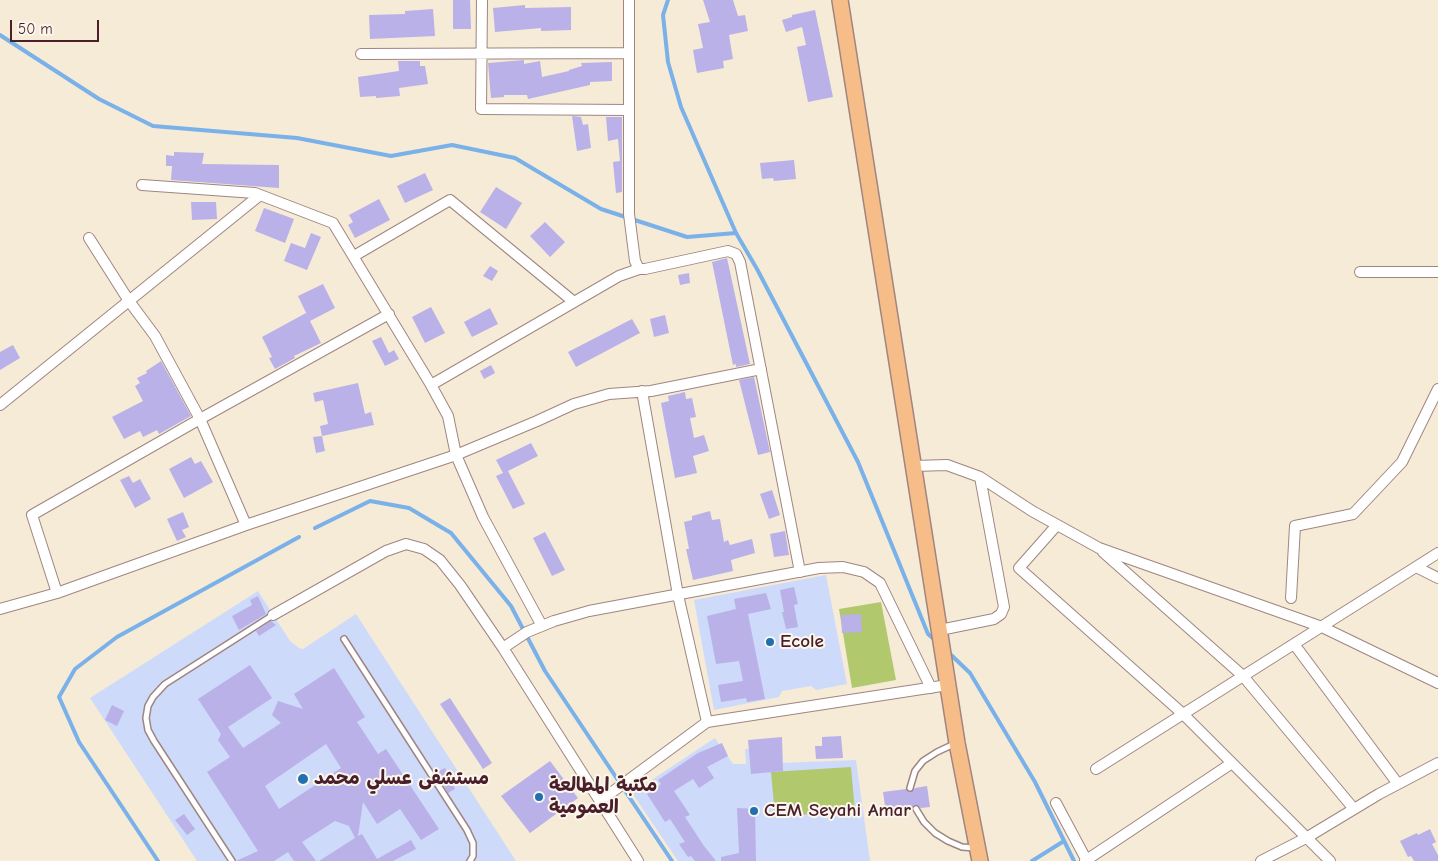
<!DOCTYPE html>
<meta charset="utf-8">
<style>
body{margin:0}
#map{position:relative;width:1438px;height:861px;overflow:hidden;background:#f6ebd7;font-family:"Comic Neue",sans-serif}
canvas{display:block}
.scale{position:absolute;left:10px;top:20px;width:89px;height:22px;box-sizing:border-box;border:2px solid #4a1f2b;border-top:0;padding-left:6px;font-size:15px;line-height:18px;white-space:nowrap;color:#4a1f2b;-webkit-text-stroke:4px #fbf7ec;paint-order:stroke}
</style>
<div id="map">
<canvas width="1438" height="861"></canvas>
<div class="scale">50 m</div>
</div>
<script>
const ctx = document.querySelector('canvas').getContext('2d');
ctx.lineJoin = 'round';
function fill(path, color) {
  ctx.fillStyle = color;
  ctx.fill(path, 'evenodd');
}
function shape(rows) {
  const path = new Path2D();
  for (const r of rows) {
    path.moveTo(r[0], r[1]);
    for (let i = 2; i < r.length; i += 2) path.lineTo(r[i], r[i + 1]);
  }
  return path;
}
function stroke(path, color, width, dash) {
  ctx.strokeStyle = color;
  ctx.lineWidth = width;
  ctx.lineCap = dash ? 'butt' : 'round';
  ctx.setLineDash(dash || []);
  ctx.stroke(path);
}
function label(font, color, halo, rows, align = 'center') {
  ctx.font = font + ' "Comic Neue","Playpen Sans Arabic",sans-serif';
  ctx.lineWidth = 4;
  ctx.setLineDash([]);
  ctx.textBaseline = 'middle';
  ctx.strokeStyle = halo;
  ctx.fillStyle = color;
  for (const [text, x, y, turn = 0] of rows) {
    ctx.save();
    ctx.translate(x, y);
    ctx.rotate((+turn || 0) * Math.PI / 180);
    ctx.textAlign = isNaN(turn) ? turn : align;
    if (halo) ctx.strokeText(text, 0, 0);
    ctx.fillText(text, 0, 0);
    ctx.restore();
  }
}
fill(shape([
 [826,575,847,684,816,690,811,686,782,691,779,697,714,710,694,600],
 [258,591,290,641,299,648,303,649,356,614,516,861,197,861,90,698],
 [715,738,733,764,746,764,745,749,780,746,781,763,856,760,870,861,678,861,632,793]
]), '#cedafa');
fill(shape([
 [881,602,896,680,852,688,839,609],
 [851,767,855,812,775,816,771,772]
]), '#b2c86d');
stroke(shape([
 [668,0,663,15,668,62,681,107,736,233,757,269,858,462,928,634,936,641],
 [0,35,99,99,153,126,297,138,391,156,452,145,515,158,601,209,687,237,736,233],
 [315,528,370,501,409,508,451,533,511,606,545,671,672,861],
 [948,652,970,673,1035,782,1074,861],
 [158,861,79,742,59,697,75,669,117,637,299,537],
 [1032,861,1064,841]
]), '#7ab1e9', 4);
fill(shape([
 [453,0,470,0,471,29,453,29],
 [703,0,733,0,738,16,745,15,748,31,729,35,733,59,723,61,724,68,697,73,693,50,703,48,698,24,710,22],
 [525,5,525,8,571,7,571,30,541,31,541,28,495,32,493,8],
 [433,9,435,36,370,39,369,15,405,14,405,11],
 [815,10,833,97,808,102,797,47,806,45,802,27,786,32,782,20,792,17,792,15],
 [524,60,524,64,540,61,542,77,569,71,569,70,582,66,581,63,612,62,612,81,590,82,590,85,528,99,527,95,504,95,504,97,491,98,488,63],
 [398,61,420,61,420,66,425,66,428,84,399,88,400,96,376,98,376,96,360,97,358,77,399,71],
 [572,116,581,117,583,125,588,124,591,148,577,151],
 [606,117,622,117,622,192,616,193,613,162,620,161,618,139,608,141],
 [174,152,204,153,202,164,279,165,279,188,171,180,172,166,166,166,166,155,174,156],
 [794,160,796,179,774,181,773,178,762,179,760,163],
 [425,173,433,190,405,203,397,186],
 [496,187,522,203,506,229,480,212],
 [379,199,390,220,355,238,348,225,353,222,349,215],
 [191,202,216,202,217,219,192,220],
 [264,208,294,219,285,243,255,231],
 [545,222,565,242,550,257,530,236],
 [311,233,321,237,307,270,284,261,291,243,305,248],
 [727,258,750,364,736,367,736,364,733,365,712,262],
 [490,266,498,271,492,281,483,276],
 [689,273,690,283,680,285,678,275],
 [323,284,335,308,310,321,298,296],
 [431,307,445,333,425,343,412,317],
 [490,308,498,324,472,337,464,322],
 [306,313,321,343,294,356,295,358,275,369,269,358,272,357,262,337],
 [665,315,669,333,654,337,650,319],
 [632,319,640,333,576,367,568,352],
 [381,337,389,353,394,350,399,359,385,366,372,341],
 [13,345,20,358,0,370,0,352],
 [161,361,191,416,159,434,157,430,143,437,140,431,124,439,112,417,143,401,135,386,140,383,137,378,147,373,146,371],
 [491,365,495,373,484,379,480,371],
 [754,377,770,452,758,455,739,380],
 [358,383,365,414,371,412,374,425,322,436,325,451,316,453,313,437,322,436,320,426,328,424,323,400,315,402,313,393],
 [685,392,686,399,692,398,696,417,690,418,694,438,704,435,709,451,693,456,697,473,675,478,661,403,669,401,668,396],
 [531,443,538,456,508,471,525,504,513,509,496,476,503,473,496,460],
 [191,457,195,464,201,461,213,482,184,498,169,469],
 [129,476,133,483,140,479,151,499,135,508,120,480],
 [772,490,780,515,769,519,760,494],
 [710,511,712,520,720,519,724,542,728,540,730,545,752,539,755,553,731,560,733,571,693,580,686,549,689,549,684,522,692,520,692,516],
 [183,512,189,527,182,530,186,537,177,541,167,519],
 [785,531,789,555,774,557,770,534],
 [545,532,565,570,552,576,533,538],
 [794,587,798,604,794,605,798,627,786,629,782,612,784,612,780,590],
 [766,593,771,609,748,614,765,699,747,702,746,698,721,702,718,685,743,681,739,661,716,664,707,616,736,609,734,599],
 [258,596,266,614,239,630,232,616,252,605,250,600],
 [861,614,862,632,842,633,841,615],
 [271,621,276,625,259,636,256,631],
 [250,665,272,698,228,727,243,748,281,723,272,715,278,701,303,709,294,694,334,668,365,717,357,722,378,754,386,749,439,829,421,840,400,809,377,824,363,802,358,836,362,834,377,859,411,840,416,849,393,861,319,861,355,838,349,826,335,821,302,842,316,861,294,861,288,852,274,861,236,861,258,851,207,772,230,757,218,740,221,734,198,699],
 [326,744,341,768,279,809,265,786],
 [450,698,492,763,483,769,440,704],
 [112,705,124,711,117,726,105,720],
 [841,736,843,758,816,759,815,746,822,746,822,737],
 [782,737,783,771,751,774,748,740],
 [722,743,728,756,707,767,714,778,699,788,693,779,674,791,690,815,685,817,704,846,716,861,695,861,691,856,688,857,679,844,685,842,670,819,665,822,647,794,661,784,658,780,698,753],
 [550,761,578,798,530,833,501,796],
 [445,768,455,789,448,793,437,772],
 [927,786,930,807,921,808,915,805,912,809,886,813,883,792,906,789,911,792,915,788],
 [737,808,755,809,756,861,721,861,721,857,739,853],
 [184,814,195,829,187,835,175,820],
 [1430,829,1436,842,1432,844,1438,855,1438,861,1414,861,1411,856,1408,857,1400,841,1417,833,1418,835]
]), '#b9b1e8');
const lane = shape([
 [344,639,467,830,473,843,473,856,470,861],
 [910,788,915,771,923,761,937,752,954,744],
 [916,809,924,822,935,833,948,841,962,847,975,848],
 [232,861,154,741,148,730,146,718,148,706,153,697,165,684,273,615]
]);
const street = shape([
 [482,0,481,109,629,110],
 [629,0,629,214,635,261,639,269],
 [361,54,629,53],
 [142,185,255,193,333,223,431,385,448,416,456,455,483,517,542,626],
 [89,238,129,301,155,336,200,419,246,525],
 [354,256,450,200,574,302],
 [1360,272,1438,272],
 [431,385,619,276,639,269,645,269,728,251,736,254,740,262,800,572],
 [642,391,678,595,707,722],
 [0,405,260,195],
 [914,466,947,465,980,477,1032,511,1099,548,1322,627,1438,683],
 [1057,525,1019,568,1183,714,1330,861],
 [1103,552,1243,676,1354,809],
 [1416,567,1438,578],
 [57,593,32,515,200,419,389,314],
 [1291,598,1295,526,1353,514,1402,462,1438,389],
 [0,609,57,593,246,525,456,455,537,421,574,404,609,394,651,391,761,369],
 [273,615,386,551,406,544,424,549,440,560,460,585,503,648,638,861],
 [940,630,994,619,1001,614,1004,607,980,477],
 [1294,644,1398,784],
 [503,648,527,632,554,621,589,611,819,568,843,567,864,572,880,583,931,688],
 [1096,769,1438,553],
 [600,801,707,722,948,685],
 [1056,803,1087,861],
 [1085,861,1232,763],
 [1261,861,1306,838,1379,794,1438,763]
]);
const primary = shape([
 [840,0,957,743,980,861]
]);
stroke(lane, '#a08581', 8);
stroke(street, '#a08581', 12);
stroke(primary, '#a08581', 18);
stroke(lane, '#fff', 5);
stroke(street, '#fff', 10);
stroke(primary, '#f7bd88', 15);
for (const [x, y, r, color] of [
 [770,642,5,"#1f6fb2"],
 [303,779,6,"#1f6fb2"],
 [539,797,5,"#1f6fb2"],
 [754,811,5,"#1f6fb2"]
]) {
  const dot = new Path2D();
  dot.arc(x, y, r, 0, 2 * Math.PI);
  ctx.fillStyle = color;
  ctx.fill(dot);
  stroke(dot, '#fbf7ec', 2);
}
label('bold 19px', '#4a1f2b', '#fbf7ec', [
 ["Ecole",780,642],
 ["مستشفى عسلي محمد",314,779],
 ["مكتبة المطالعة",549,786],
 ["العمومية",549,808],
 ["CEM Seyahi Amar",764,811]
], 'left');
</script>
